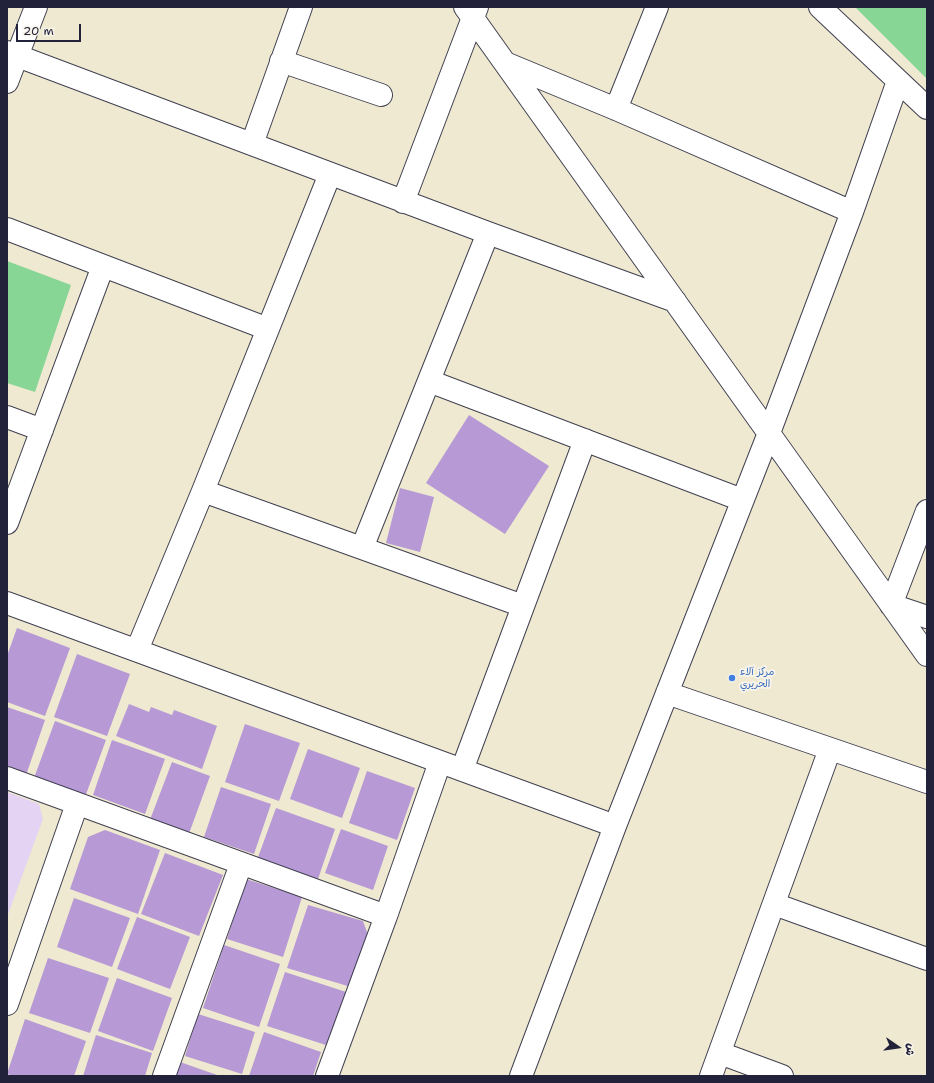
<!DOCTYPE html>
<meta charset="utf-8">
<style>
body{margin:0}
#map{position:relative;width:934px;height:1083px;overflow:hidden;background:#eee9d0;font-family:"Shantell Sans","Playpen Sans Arabic",sans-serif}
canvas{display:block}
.frame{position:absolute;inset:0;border:8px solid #22223b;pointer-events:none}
.north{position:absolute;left:878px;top:1027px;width:40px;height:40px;-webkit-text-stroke:3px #f7f3e8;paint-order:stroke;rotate:103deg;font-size:11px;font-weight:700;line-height:16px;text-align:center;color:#22223b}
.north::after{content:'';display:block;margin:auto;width:14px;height:18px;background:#22223b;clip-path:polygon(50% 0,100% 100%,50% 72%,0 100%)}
.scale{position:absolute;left:16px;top:24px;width:65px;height:18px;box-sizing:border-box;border:2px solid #22223b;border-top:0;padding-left:5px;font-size:12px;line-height:14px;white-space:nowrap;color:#22223b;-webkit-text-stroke:3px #f7f3e8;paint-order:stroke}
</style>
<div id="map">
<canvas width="934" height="1083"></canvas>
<div class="frame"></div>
<div class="north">ش</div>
<div class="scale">20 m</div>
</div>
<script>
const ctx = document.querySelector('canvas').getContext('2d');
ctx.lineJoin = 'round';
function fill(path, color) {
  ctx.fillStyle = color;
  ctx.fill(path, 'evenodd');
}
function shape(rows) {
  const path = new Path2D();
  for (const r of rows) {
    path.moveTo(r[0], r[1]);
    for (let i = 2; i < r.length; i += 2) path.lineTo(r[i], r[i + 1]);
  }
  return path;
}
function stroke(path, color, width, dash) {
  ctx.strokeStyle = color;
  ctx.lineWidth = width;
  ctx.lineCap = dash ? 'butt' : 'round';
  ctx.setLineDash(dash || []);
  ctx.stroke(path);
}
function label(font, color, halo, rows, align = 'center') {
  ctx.font = font + ' "Shantell Sans","Playpen Sans Arabic",sans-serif';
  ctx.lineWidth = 4;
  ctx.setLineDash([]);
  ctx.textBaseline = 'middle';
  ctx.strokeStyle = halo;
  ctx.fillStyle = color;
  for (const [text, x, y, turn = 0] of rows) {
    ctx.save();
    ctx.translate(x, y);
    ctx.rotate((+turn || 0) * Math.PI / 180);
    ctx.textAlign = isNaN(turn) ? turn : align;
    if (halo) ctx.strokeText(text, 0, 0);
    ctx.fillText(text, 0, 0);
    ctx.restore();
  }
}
fill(shape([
 [7,792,39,804,43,819,7,917]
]), '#e4d3f2');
fill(shape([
 [855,7,927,7,927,79],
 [7,261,71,285,35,392,7,383]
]), '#88d695');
fill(shape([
 [469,415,549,466,505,534,426,483],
 [400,488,434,497,420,552,386,543],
 [17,628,70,648,45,716,7,702,7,656],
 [77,654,130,674,107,736,54,717],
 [129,704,149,712,151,707,172,715,174,710,217,726,202,769,116,736],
 [7,707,45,720,25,778,7,772],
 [55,721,106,740,85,797,34,778],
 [245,724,300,743,279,801,225,782],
 [112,740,165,759,145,814,93,795],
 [308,749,360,768,342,818,290,799],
 [172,762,210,776,187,839,148,825],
 [367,771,415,788,397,840,349,823],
 [221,787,271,804,254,854,204,837],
 [276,808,335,829,317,882,257,860],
 [341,829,388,846,373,890,325,873],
 [105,830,160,850,138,914,70,889,88,837],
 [165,853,223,875,199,936,141,914],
 [246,879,302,897,283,957,227,939],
 [74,898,130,918,112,967,57,947],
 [308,905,363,921,368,935,351,987,287,968],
 [137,917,190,937,170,989,117,969],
 [224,945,280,964,259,1027,203,1008],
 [48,958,109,978,90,1033,29,1013],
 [285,972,346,992,329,1046,267,1026],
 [117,978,172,998,153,1051,98,1031],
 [198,1014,255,1032,242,1074,185,1056],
 [25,1019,86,1041,74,1076,14,1076,7,1074],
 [264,1032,321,1052,313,1076,249,1076],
 [96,1035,152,1053,145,1076,83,1076],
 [180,1062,220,1076,175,1076]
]), '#b699d5');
const minor = shape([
 [465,7,927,655],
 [820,7,927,108],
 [7,52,488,233,675,301],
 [281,61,381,95],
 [505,63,616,109,852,212],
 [7,82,36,7],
 [616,109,657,7],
 [252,144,301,7],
 [403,202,477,7],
 [7,229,268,329],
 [429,381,742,500],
 [7,417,42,430],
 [203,491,523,606],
 [927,511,891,605,927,617],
 [7,523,103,266],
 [362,548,488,233],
 [7,603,615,826],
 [137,650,203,491,330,174],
 [667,693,927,782],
 [462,770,585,440],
 [7,778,386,916,327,1076],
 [774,904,927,959],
 [386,916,440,762],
 [7,1004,77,804],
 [720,1053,782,1076],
 [164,1076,241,864],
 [521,1076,615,826,769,433,852,212,898,81],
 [711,1076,830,749]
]);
stroke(minor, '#414051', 24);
stroke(minor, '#fff', 22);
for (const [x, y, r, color] of [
 [732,678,4,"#3f7fe0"]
]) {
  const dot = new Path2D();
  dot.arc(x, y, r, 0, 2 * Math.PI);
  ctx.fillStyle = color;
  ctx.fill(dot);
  stroke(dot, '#f7f3e8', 1.5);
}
label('10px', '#366cbe', '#f7f3e8', [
 ["مركز آلاء",740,672],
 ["الحريري",740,684]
], 'left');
</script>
